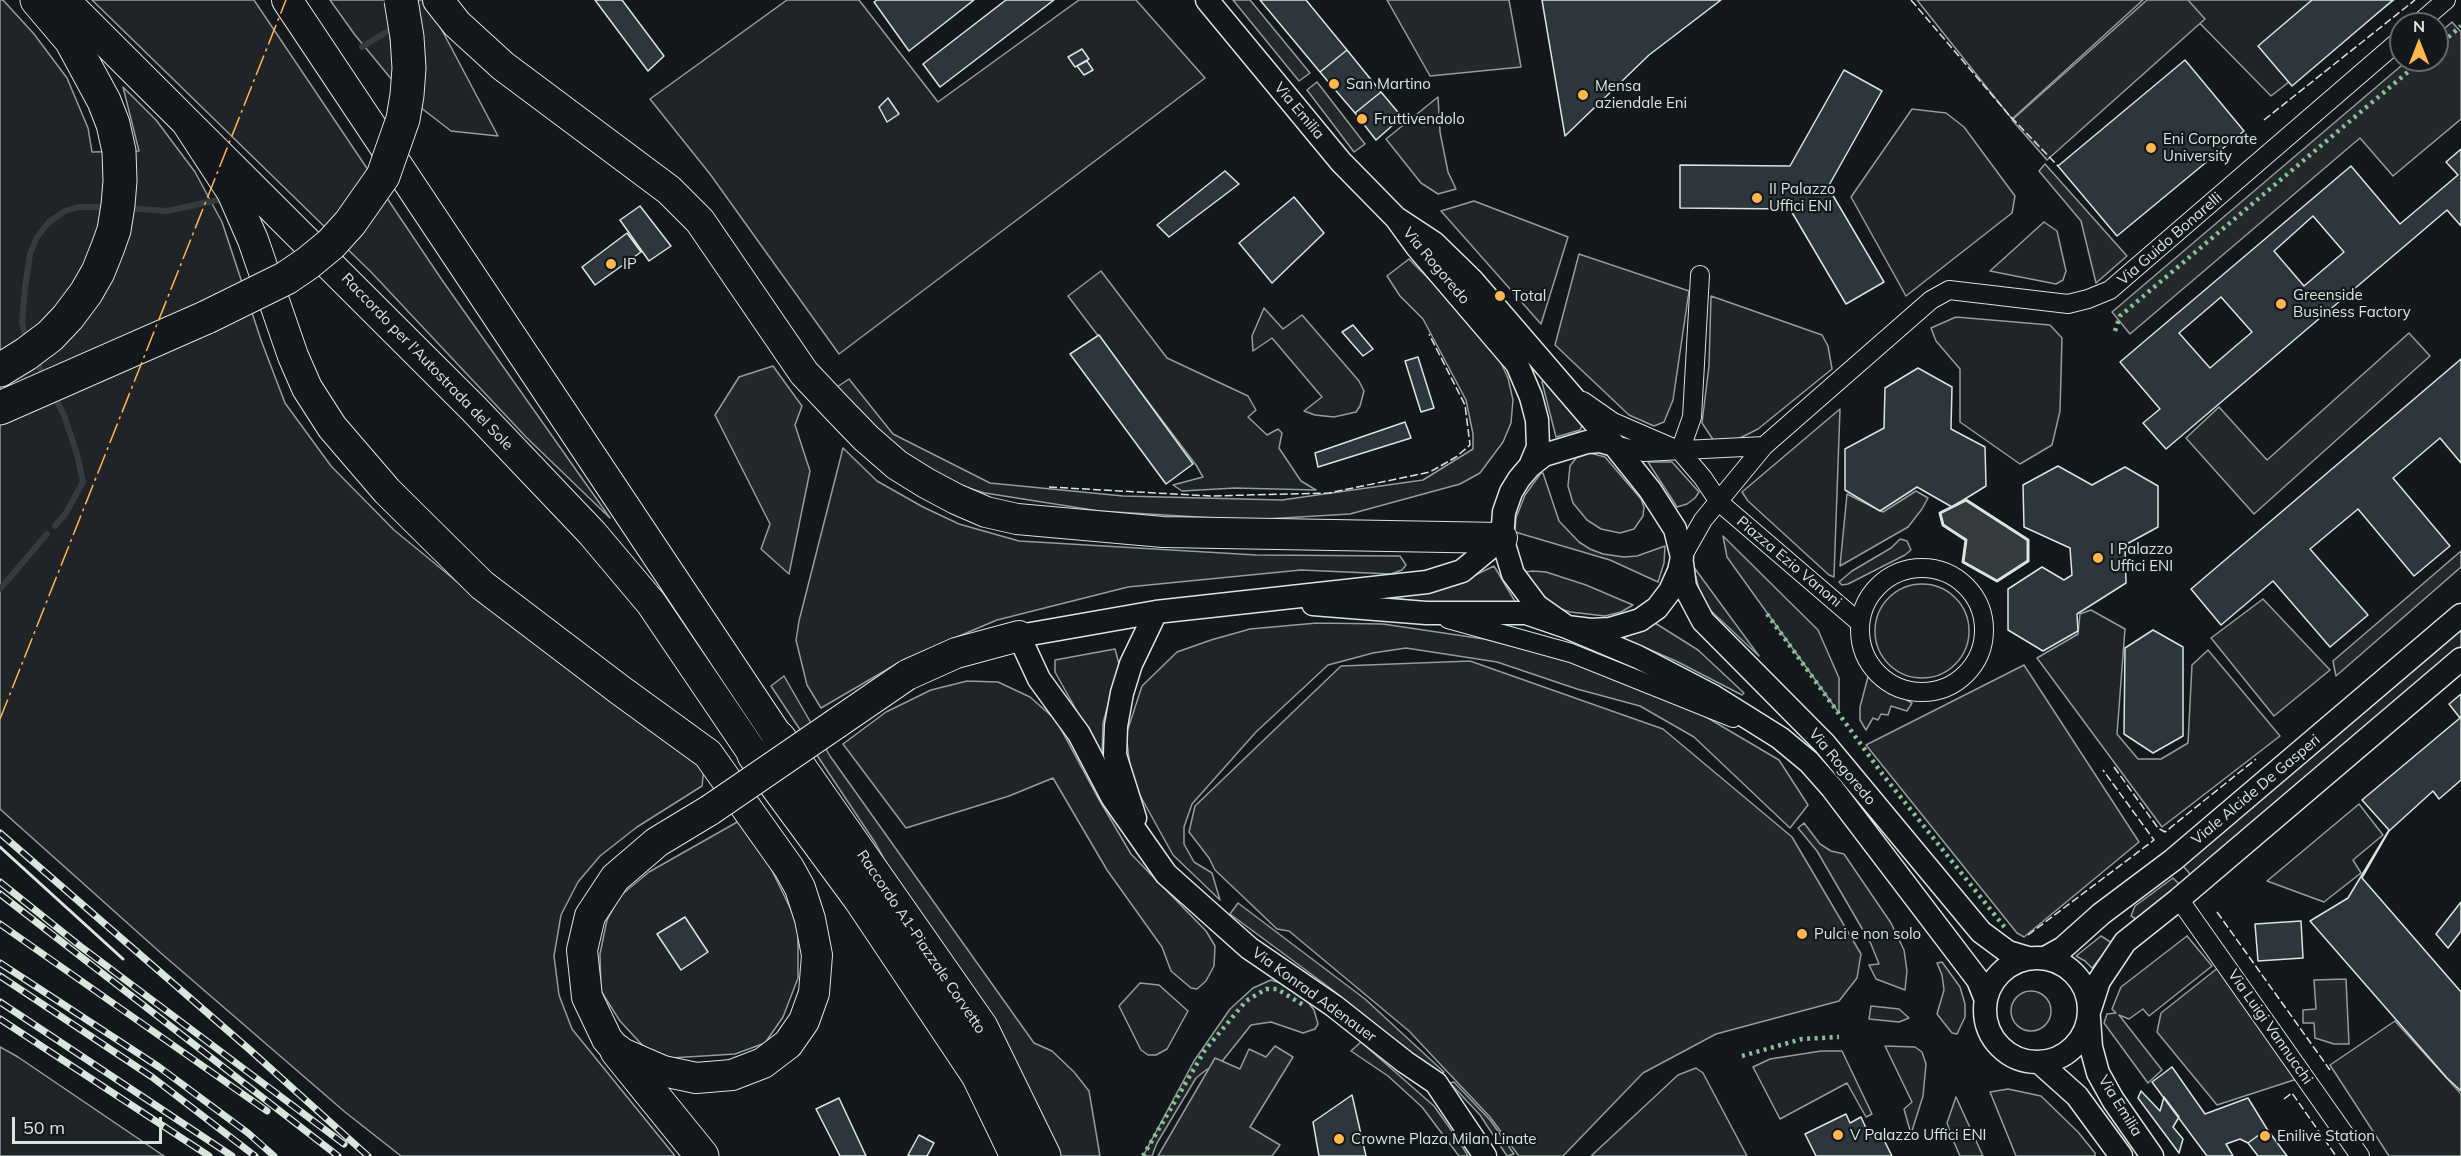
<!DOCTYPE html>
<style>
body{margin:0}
#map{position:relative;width:2461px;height:1156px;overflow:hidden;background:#14181c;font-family:Mulish,sans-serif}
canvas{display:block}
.north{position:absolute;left:2389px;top:12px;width:60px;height:60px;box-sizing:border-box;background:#14181c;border:2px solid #626a69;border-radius:50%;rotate:0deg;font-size:16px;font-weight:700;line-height:24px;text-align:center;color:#d8e6dc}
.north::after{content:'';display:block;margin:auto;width:21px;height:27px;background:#ffb74d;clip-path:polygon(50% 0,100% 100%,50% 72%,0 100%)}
.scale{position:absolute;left:12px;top:1117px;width:150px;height:27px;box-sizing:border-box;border:3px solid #d8e6dc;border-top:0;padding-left:8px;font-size:18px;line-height:21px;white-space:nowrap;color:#d8e6dc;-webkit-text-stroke:4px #14181c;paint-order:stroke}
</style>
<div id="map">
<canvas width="2461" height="1156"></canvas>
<div class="north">N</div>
<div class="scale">50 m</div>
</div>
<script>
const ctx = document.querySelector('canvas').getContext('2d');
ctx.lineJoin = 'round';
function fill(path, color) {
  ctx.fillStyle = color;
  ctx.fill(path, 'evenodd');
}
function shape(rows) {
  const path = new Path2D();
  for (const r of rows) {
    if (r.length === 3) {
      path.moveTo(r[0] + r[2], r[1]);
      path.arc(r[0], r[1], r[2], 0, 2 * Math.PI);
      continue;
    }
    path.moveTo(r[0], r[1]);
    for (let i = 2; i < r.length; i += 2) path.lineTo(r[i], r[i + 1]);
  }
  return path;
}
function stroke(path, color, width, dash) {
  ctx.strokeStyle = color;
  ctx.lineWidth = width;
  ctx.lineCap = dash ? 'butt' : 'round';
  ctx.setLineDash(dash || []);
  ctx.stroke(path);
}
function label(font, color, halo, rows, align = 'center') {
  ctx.font = font + ' Mulish,sans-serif';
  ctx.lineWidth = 4.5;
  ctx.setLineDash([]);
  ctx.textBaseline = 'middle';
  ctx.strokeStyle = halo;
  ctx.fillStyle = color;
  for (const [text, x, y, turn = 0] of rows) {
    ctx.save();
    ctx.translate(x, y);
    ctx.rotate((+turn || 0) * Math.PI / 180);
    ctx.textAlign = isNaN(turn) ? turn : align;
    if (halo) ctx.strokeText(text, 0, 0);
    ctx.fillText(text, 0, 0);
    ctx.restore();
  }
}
const green = shape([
 [0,0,3,0,34,34,67,78,88,128,92,152,139,151,123,87,156,120,195,172,222,222,261,340,285,403,331,466,394,530,472,594,704,768,702,786,637,827,600,856,578,882,561,915,554,956,559,995,572,1029,675,1156,401,1156,345,1112,162,954,0,809,0,0],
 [92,0,254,0,442,280,610,518,526,437,371,272,92,0],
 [330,0,385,0,397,86,355,35,330,0],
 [412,0,426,0,498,136,451,131,420,107,412,0],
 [787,0,859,0,938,102,1079,0,1136,0,1205,78,839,354,710,174,650,99,787,0],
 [1917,0,2143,0,2012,119,1917,0],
 [2177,0,2394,0,2271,96,2177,0],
 [1438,97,1440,132,1448,172,1456,189,1438,194,1421,183,1386,139,1438,97],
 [1912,109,1946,113,1964,127,2015,196,2012,213,1906,296,1851,197,1912,109],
 [1474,201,1568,237,1541,324,1441,211,1474,201],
 [2044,222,2057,231,2066,271,2063,280,2056,284,1990,271,2044,222],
 [1409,259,1438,288,1500,361,1508,378,1513,400,1511,423,1503,442,1480,473,1460,484,1350,514,1248,520,1099,511,985,493,948,482,885,441,837,387,849,379,893,434,990,483,1123,496,1282,500,1423,480,1473,449,1473,434,1466,400,1431,334,1423,319,1400,296,1387,276,1409,259],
 [1101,271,1167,358,1248,396,1256,410,1248,417,1267,435,1278,429,1282,433,1279,448,1301,481,1316,490,1235,488,1182,491,1173,485,1203,477,1196,465,1068,296,1101,271],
 [1711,296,1822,335,1828,346,1832,369,1758,429,1738,439,1714,441,1702,423,1709,366,1711,296],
 [1264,308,1283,329,1302,315,1359,381,1364,391,1360,406,1356,412,1334,417,1315,415,1304,411,1322,397,1272,338,1253,351,1252,336,1264,308],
 [1956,317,2050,325,2062,338,2060,411,2052,445,2020,464,1960,422,1960,369,1936,341,1931,328,1956,317],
 [1544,380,1582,426,1580,430,1556,437,1542,382,1544,380],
 [1840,409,1834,577,1829,575,1748,501,1742,492,1840,409],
 [843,448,877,481,923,507,959,524,1019,541,1256,555,1400,556,1406,565,1402,570,1391,574,1301,570,1128,587,997,620,905,659,821,708,807,685,796,640,799,621,843,448],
 [1590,453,1605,457,1641,499,1644,507,1643,516,1634,529,1620,533,1601,529,1587,520,1573,503,1568,486,1570,466,1576,458,1590,453],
 [1648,462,1672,462,1699,492,1695,498,1687,504,1677,507,1648,462],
 [1541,473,1543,473,1559,521,1579,542,1590,549,1603,554,1624,557,1637,556,1665,546,1664,563,1658,582,1610,560,1515,532,1516,518,1525,495,1541,473],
 [1723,536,1818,630,1839,678,1839,713,1727,557,1723,536],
 [1900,539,1907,541,1911,550,1905,555,1848,584,1842,585,1839,582,1852,571,1891,548,1900,539],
 [1494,566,1516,603,1426,602,1390,598,1391,593,1463,581,1494,566],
 [1693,566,1759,656,1709,609,1699,589,1693,566],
 [1533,571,1546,572,1586,585,1633,605,1621,612,1605,616,1570,612,1561,609,1542,595,1525,572,1533,571],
 [1922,631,47],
 [2091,610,2125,629,2117,734,2138,759,2161,759,2188,743,2192,665,2208,650,2280,736,2162,827,2037,658,2078,634,2080,614,2091,610],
 [1317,623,1383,624,1484,639,1594,667,1701,714,1779,760,1808,805,1790,828,1694,737,1640,706,1577,689,1497,662,1406,648,1373,653,1328,665,1256,732,1192,804,1184,827,1184,844,1194,862,1212,873,1220,900,1173,855,1132,781,1126,735,1142,686,1177,652,1211,640,1250,629,1317,623],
 [1655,623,1698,650,1744,693,1742,695,1676,661,1623,638,1655,623],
 [2461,629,2461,646,2196,873,2192,876,2183,866,2461,629],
 [1115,649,1119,664,1103,723,1102,756,1055,672,1055,660,1115,649],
 [784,676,830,756,1034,1043,1052,1051,1074,1072,1089,1091,1100,1156,1054,1156,907,902,876,844,771,686,784,676],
 [1868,677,1912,703,1907,711,1891,706,1888,715,1881,714,1878,720,1873,718,1866,730,1860,720,1860,707,1868,677],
 [967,681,998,682,1030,697,1056,720,1097,796,1131,854,1206,931,1215,946,1214,966,1206,981,1197,989,1191,988,1171,971,1162,947,1107,870,1053,778,1009,796,906,828,843,744,886,712,931,690,967,681],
 [2359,804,2383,835,2353,860,2361,873,2324,902,2267,881,2359,804],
 [739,821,757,840,798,924,798,978,783,1017,765,1043,735,1054,671,1058,645,1048,620,1021,601,991,600,954,607,920,620,896,649,872,739,821],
 [1804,823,1820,844,1831,851,1844,854,1891,923,1904,950,1907,971,1905,990,1876,979,1869,965,1879,964,1871,944,1817,851,1798,828,1804,823],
 [2173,878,2180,885,2136,919,2131,916,2135,906,2173,878],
 [2101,936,2112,943,2092,968,2085,961,2076,956,2101,936],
 [2187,936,2212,966,2149,1016,2143,1009,2129,1019,2119,1015,2162,1070,2148,1083,2104,1023,2107,1014,2116,1013,2112,1009,2121,987,2187,936],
 [1942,962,1960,987,1965,1004,1965,1017,1957,1034,1952,1033,1937,1014,1944,990,1942,975,1937,963,1942,962],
 [1271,980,1283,984,1308,1002,1314,1010,1318,1024,1315,1029,1303,1033,1271,1022,1251,1025,1220,1064,1206,1070,1196,1078,1157,1143,1152,1156,1143,1156,1194,1061,1230,1009,1253,988,1271,980],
 [1140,983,1159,985,1188,1011,1167,1049,1156,1055,1148,1055,1141,1050,1119,1006,1140,983],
 [2031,1011,20],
 [1871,1006,1899,1009,1909,1018,1899,1022,1869,1019,1871,1006],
 [2395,1021,2461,1094,2461,1156,2389,1156,2330,1065,2395,1021],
 [1361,1042,1434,1106,1459,1141,1468,1156,1459,1156,1422,1107,1388,1076,1351,1051,1361,1042],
 [1885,1046,1915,1047,1922,1052,1926,1064,1923,1096,1911,1134,1904,1109,1912,1102,1885,1046],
 [0,1047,18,1057,164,1156,0,1156,0,1047],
 [1821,1051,1842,1051,1872,1114,1866,1117,1847,1083,1780,1119,1753,1067,1770,1059,1821,1051],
 [1696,1068,1703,1073,1747,1156,1591,1156,1678,1075,1696,1068],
 [2008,1089,2041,1096,2078,1132,2095,1153,2095,1156,2016,1156,1990,1092,2008,1089],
 [1956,1097,1983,1156,1960,1156,1953,1140,1947,1123,1956,1097]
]);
fill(green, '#202428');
stroke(green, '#939e99', 1.5);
const parking = shape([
 [1233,0,1250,0,1310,73,1299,81,1233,0],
 [1387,0,1509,0,1521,67,1430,76,1387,0],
 [2147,0,2188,0,2205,19,2047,160,2012,120,2147,0],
 [2452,22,2461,32,2461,119,2393,176,2360,138,2130,334,2112,312,2408,60,2437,60,2437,35,2452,22],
 [1317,82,1365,144,1354,152,1307,90,1317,82],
 [2045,164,2127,256,2096,283,2081,221,2039,171,2045,164],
 [1579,254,1689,291,1673,400,1664,422,1654,426,1629,415,1555,345,1579,254],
 [2409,333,2430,356,2254,514,2186,438,2219,407,2267,460,2409,333],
 [773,366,802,406,795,425,810,471,789,574,761,549,770,524,715,415,739,377,773,366],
 [1916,491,1928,498,1922,509,1908,527,1840,566,1847,494,1883,512,1916,491],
 [2461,551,2461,567,2336,676,2333,661,2461,551],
 [2263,599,2330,670,2274,716,2211,638,2263,599],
 [1470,661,1663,729,1792,837,1861,954,1857,978,1839,1001,1716,1034,1643,1073,1563,1156,1519,1156,1490,1117,1409,1031,1289,931,1277,929,1215,870,1209,858,1189,832,1195,806,1341,666,1470,661],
 [2024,665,2139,842,2024,937,2017,933,1866,745,2024,665],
 [1238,903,1365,999,1444,1072,1437,1075,1330,988,1230,914,1238,903],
 [2219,967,2300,1078,2217,1105,2157,1032,2161,1013,2219,967],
 [2346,979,2349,1044,2334,1044,2315,1038,2314,1023,2303,1023,2303,1010,2316,1009,2314,980,2346,979],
 [1275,1046,1293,1057,1250,1127,1280,1145,1272,1156,1158,1156,1215,1058,1240,1069,1249,1049,1266,1057,1275,1046],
 [1454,1082,1490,1120,1514,1154,1507,1156,1480,1115,1450,1083,1454,1082]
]);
fill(parking, '#24282b');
stroke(parking, '#939e99', 1.5);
const water = shape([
 [1966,500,2028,540,2028,561,1997,581,1963,562,1966,540,1943,525,1940,513,1966,500]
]);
fill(water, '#363b3e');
stroke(water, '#939e99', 1.5);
stroke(shape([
 [362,47,396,26],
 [126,208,167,211,223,199],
 [26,341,22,322,25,288,30,254,37,237,49,222,65,211,78,207,107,207],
 [35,358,45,379],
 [54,396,64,415,77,454,83,482,66,513,55,526],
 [0,589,47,534]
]), '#363b3e', 6);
const building = shape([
 [595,0,622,0,664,56,648,71,595,0],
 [877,0,974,0,909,51,874,2,877,0],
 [1006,0,1054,0,940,87,923,64,1006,0],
 [1260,0,1306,0,1347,50,1320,72,1260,0],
 [1542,0,1721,0,1649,55,1565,136,1542,0],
 [2312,0,2393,0,2292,86,2258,46,2312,0],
 [1082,49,1089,59,1075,67,1068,57,1082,49],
 [1347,50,1381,92,1355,113,1320,72,1347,50],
 [2185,60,2244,131,2117,236,2058,166,2185,60],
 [1087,61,1093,70,1084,75,1077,66,1087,61],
 [1844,70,1882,91,1828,187,1884,282,1846,304,1790,209,1680,208,1680,165,1790,166,1844,70],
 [1381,92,1402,117,1376,140,1355,113,1381,92],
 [888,98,899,114,887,122,879,107,888,98],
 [2461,149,2461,226,2447,210,2166,449,2143,423,2160,409,2120,362,2351,166,2400,224,2458,175,2446,162,2461,149],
 [2313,216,2344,252,2304,286,2274,251,2313,216],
 [2221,297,2252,332,2210,368,2179,333,2221,297],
 [1225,171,1239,184,1169,237,1157,225,1225,171],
 [1294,197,1324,233,1272,283,1239,243,1294,197],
 [640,206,671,246,649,261,620,220,640,206],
 [627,233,641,252,595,285,582,267,627,233],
 [1353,325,1373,349,1363,356,1342,332,1353,325],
 [1099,335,1193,464,1166,484,1070,354,1099,335],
 [1418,357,1434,408,1421,412,1405,361,1418,357],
 [2461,359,2461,463,2440,438,2393,478,2450,546,2414,576,2358,509,2310,549,2368,615,2330,647,2273,581,2221,625,2191,589,2461,359],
 [1918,368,1952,387,1951,429,1985,447,1986,486,1952,507,1917,487,1880,511,1845,490,1845,449,1884,428,1885,388,1918,368],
 [1405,422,1411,438,1318,467,1315,453,1405,422],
 [2058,466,2092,485,2125,467,2158,486,2158,527,2125,545,2126,583,2077,614,2078,631,2043,651,2008,630,2008,589,2042,567,2064,580,2072,575,2070,548,2024,527,2023,485,2058,466],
 [2153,630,2183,647,2183,736,2153,753,2124,734,2125,648,2153,630],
 [2461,694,2461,780,2439,799,2433,791,2389,831,2362,878,2461,992,2461,1091,2447,1078,2310,921,2348,898,2389,830,2362,800,2460,718,2449,704,2461,694],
 [2461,902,2461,931,2448,948,2436,934,2461,902],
 [685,917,708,952,681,970,657,934,685,917],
 [2301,921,2303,958,2258,961,2255,924,2301,921],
 [2172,1067,2205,1114,2248,1098,2267,1129,2248,1143,2240,1139,2226,1144,2233,1156,2207,1156,2152,1082,2172,1067],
 [2141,1091,2160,1111,2164,1097,2179,1117,2173,1127,2183,1139,2179,1153,2138,1098,2141,1091],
 [1352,1095,1366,1156,1319,1156,1313,1122,1352,1095],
 [839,1098,866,1156,840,1156,816,1109,839,1098],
 [1846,1114,1850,1123,1861,1117,1870,1137,1880,1132,1892,1156,1816,1156,1805,1134,1846,1114],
 [2267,1129,2287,1156,2258,1156,2248,1143,2267,1129],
 [919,1135,934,1143,927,1156,911,1156,908,1155,919,1135]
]);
fill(building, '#2c363c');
stroke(building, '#d8e6dc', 1.5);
const minor = shape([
 [2418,24,2446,0],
 [1583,401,1613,422,1680,451,1703,478,1719,502,1860,623],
 [1614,445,1644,452,1764,446],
 [1680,451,1692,417,1700,275],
 [1682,557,1703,520,1764,446,1931,300,1949,290,2068,304,2088,299,2110,290,2401,39],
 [1922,630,62],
 [1448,619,1571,653,1733,718],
 [2179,899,2360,1156]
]);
const tertiary = shape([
 [1207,0,1341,162,1396,218,1417,247,1517,364,1531,397,1537,420,1538,447,1530,466],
 [1396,218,1434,243,1472,280,1614,445,1650,490,1675,529,1682,557,1679,571,1670,591,1657,608,1640,620,1610,629,1591,630,1567,627,1537,606,1513,574,1502,538,1504,512,1511,492,1519,479,1530,466,1544,455,1587,442,1600,441,1614,445],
 [1682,563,1685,587,1703,621,1824,743,1981,932,2008,952,2028,958],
 [1313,604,1426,613,1526,613,1567,627,1638,657,1713,696,1780,738,1809,762,1832,788,1978,980,1986,1000],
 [1135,818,1115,755,1116,726,1122,693,1131,664,1156,612],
 [2045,958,2063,948,2101,914,2173,860,2461,615],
 [2037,1010,52],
 [2090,1009,2099,981,2125,942,2179,899,2461,659],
 [2089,1019,2091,1047,2098,1073,2113,1100,2152,1156],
 [2039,1062,2077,1096,2121,1156],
 [1485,1156,1436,1083,1405,1062,1334,1006,1249,948,1166,874,1112,797,1079,734,1039,679,1019,636,1156,612,1427,582,1462,571,1502,538]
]);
const trunk = shape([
 [64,0,474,409,592,533,651,603,754,755],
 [287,0,779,738],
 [438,0,457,24,503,66,669,190,700,221,804,373,836,407,866,438,897,465,926,483,956,499,986,512,1017,519,1163,532,1502,538],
 [187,123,232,192,253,240,293,356,307,388,332,427,387,491,482,585,620,690,708,754,789,868,800,888,810,919,817,955,814,993,804,1021,788,1044,763,1063,732,1075,696,1078,663,1071,617,1051,607,1039,587,997,582,950,590,916,615,878,657,842,710,810],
 [837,723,907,675,956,653,1019,636]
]);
const motorway = shape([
 [0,370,26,354,50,336,68,317,86,293,98,272,108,247,114,230,118,205,120,181,119,151,113,124,104,101,71,40,37,0],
 [0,408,207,317],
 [779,738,981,1027,1044,1156],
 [754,755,861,900,978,1075,1017,1156],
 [617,1051,702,1156]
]);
stroke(minor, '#d8e6dc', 20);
stroke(tertiary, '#d8e6dc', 25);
stroke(trunk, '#d8e6dc', 32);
stroke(motorway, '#d8e6dc', 35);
stroke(minor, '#14181c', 18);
stroke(tertiary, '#14181c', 22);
stroke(trunk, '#14181c', 30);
stroke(motorway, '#14181c', 33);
const rail = shape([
 [0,833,250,1050,368,1156],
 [0,882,80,946,344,1144],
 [0,894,338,1156],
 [0,924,267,1111],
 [0,963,159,1067,248,1133,274,1156],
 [0,976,152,1077,255,1156],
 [0,1002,232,1156],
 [0,1019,209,1156]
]);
stroke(rail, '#d8e6dc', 7);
stroke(rail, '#14181c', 4.5, [14]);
const trunkBridge = shape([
 [710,810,837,723]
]);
const motorwayBridge = shape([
 [207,317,286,278,308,263,331,244,350,223,383,176,403,119,407,95,409,68,407,37,401,0]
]);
stroke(trunkBridge, '#d8e6dc', 32, []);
stroke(motorwayBridge, '#d8e6dc', 35, []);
stroke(trunkBridge, '#14181c', 30);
stroke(motorwayBridge, '#14181c', 33);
stroke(shape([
 [2437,47,2461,26],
 [2115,331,2120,316,2422,60],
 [1767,614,1883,775,2006,929],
 [1742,1056,1802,1039,1839,1037],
 [1143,1156,1205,1050,1246,1001,1266,989,1277,989,1305,1006]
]), '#8ac095', 4.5, [3, 4.5]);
stroke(shape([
 [1911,0,2009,115,2058,166],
 [2264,120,2415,0],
 [1049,487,1210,496,1329,493,1430,472,1456,457,1470,445,1465,405,1429,334],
 [2114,767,2158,828,2165,832,2256,759],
 [2217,912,2330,1070],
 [2028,935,2154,840,2103,770],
 [2284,1099,2292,1093,2336,1156]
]), '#d8e6dc', 1.5, [8, 3]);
stroke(shape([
 [1966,500,2028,540,2028,561,1997,581,1963,562,1966,540,1943,525,1940,513,1966,500],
 [0,847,123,959]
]), '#d8e6dc', 3);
stroke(shape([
 [0,719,286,0]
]), '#ffb74d', 1.5, [21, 4.5, 3, 4.5]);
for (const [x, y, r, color] of [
 [1334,84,6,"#ffb74d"],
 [1583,95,6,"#ffb74d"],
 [1362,119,6,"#ffb74d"],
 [2151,148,6,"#ffb74d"],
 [1757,198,6,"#ffb74d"],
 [611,264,6,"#ffb74d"],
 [1500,296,6,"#ffb74d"],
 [2281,304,6,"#ffb74d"],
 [2098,558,6,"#ffb74d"],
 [1802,934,6,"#ffb74d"],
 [1838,1135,6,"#ffb74d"],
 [2265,1136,6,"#ffb74d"],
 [1339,1139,6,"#ffb74d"]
]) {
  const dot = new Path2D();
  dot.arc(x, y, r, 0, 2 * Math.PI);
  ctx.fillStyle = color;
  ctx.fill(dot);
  stroke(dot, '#14181c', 2);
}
label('15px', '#d8e6dc', '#14181c', [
 ["San Martino",1346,84],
 ["Mensa",1595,86],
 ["aziendale Eni",1595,103],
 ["Fruttivendolo",1374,119],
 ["Eni Corporate",2163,139],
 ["University",2163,156],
 ["II Palazzo",1769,189],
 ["Uffici ENI",1769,206],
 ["IP",623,264],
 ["Greenside",2293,295],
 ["Business Factory",2293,312],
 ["Total",1512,296],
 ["I Palazzo",2110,549],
 ["Uffici ENI",2110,566],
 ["Pulci e non solo",1814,934],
 ["V Palazzo Uffici ENI",1850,1135],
 ["Enilive Station",2277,1136],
 ["Crowne Plaza Milan Linate",1351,1139]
], 'left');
label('15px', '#d8e6dc', '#14181c', [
 ["Via Emilia",1299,111,50],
 ["Via Guido Bonarelli",2170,239,-41],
 ["Via Rogoredo",1436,266,50],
 ["Raccordo per l'Autostrada del Sole",427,362,46],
 ["Piazza Ezio Vanoni",1789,562,40],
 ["Via Rogoredo",1842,767,50],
 ["Viale Alcide De Gasperi",2256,790,-40],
 ["Raccordo A1-Piazzale Corvetto",921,942,56],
 ["Via Konrad Adenauer",1314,995,36],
 ["Via Luigi Vannucchi",2270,1027,55],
 ["Via Emilia",2120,1106,58]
]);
</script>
